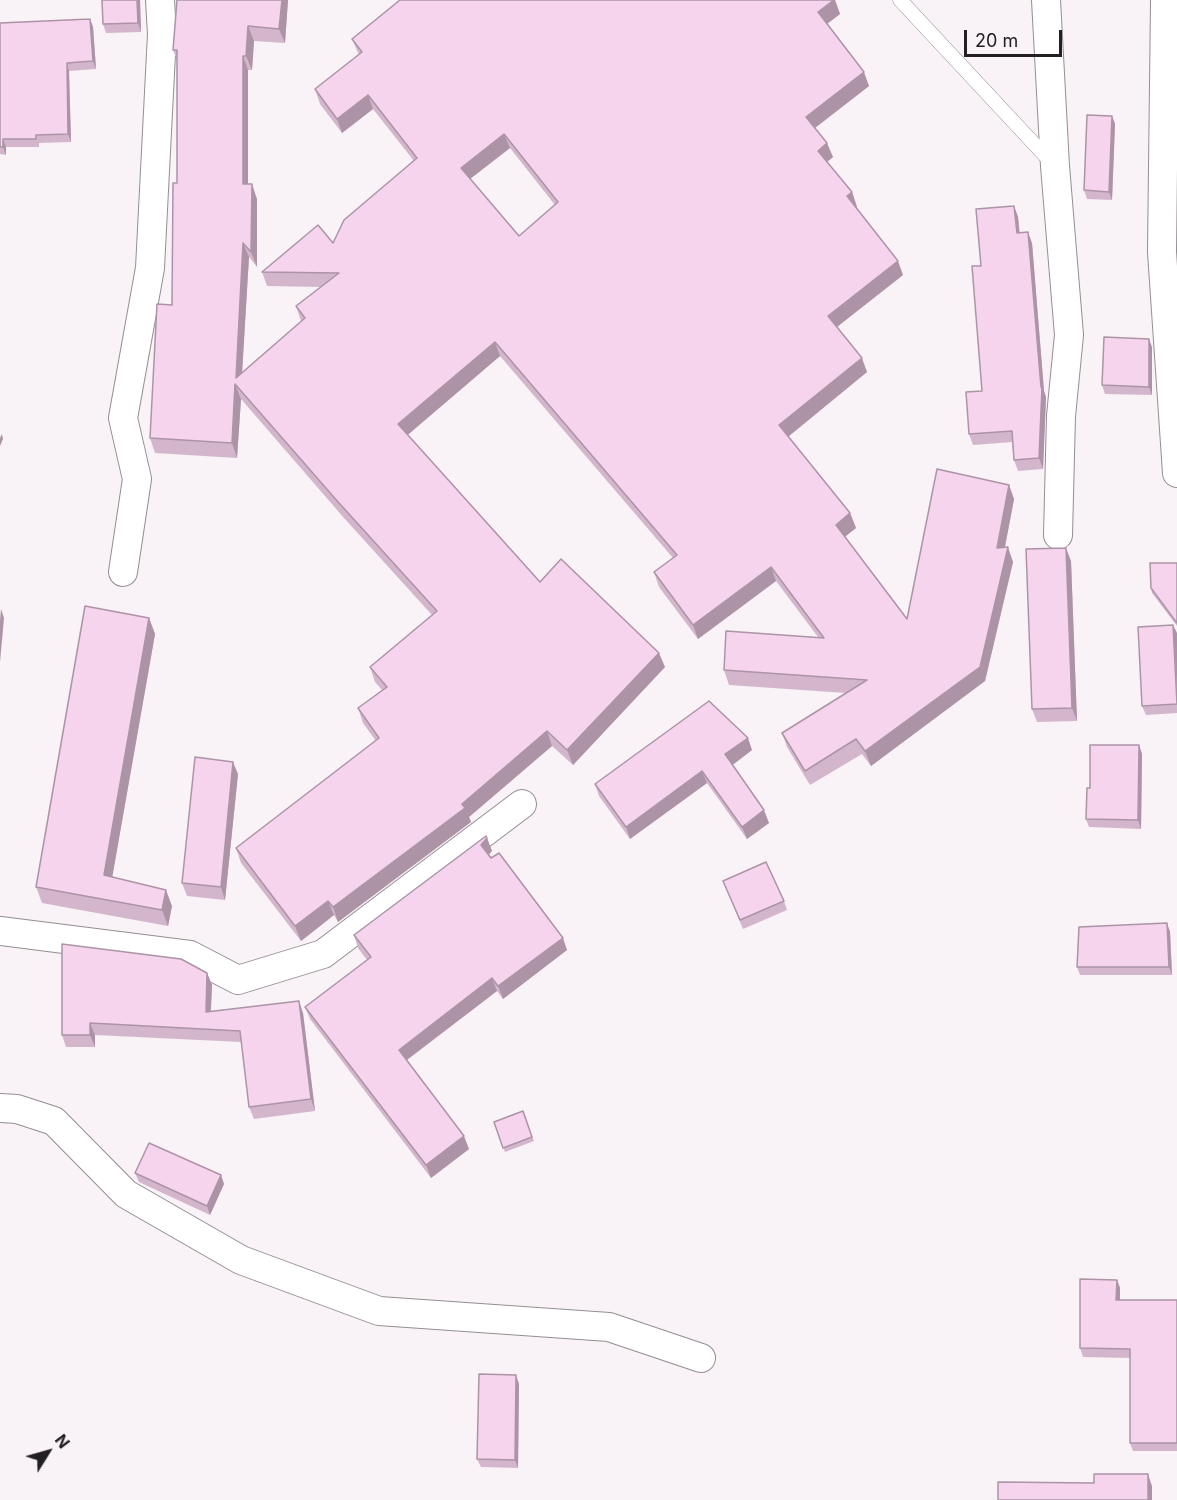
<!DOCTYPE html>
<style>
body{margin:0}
#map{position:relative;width:1177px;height:1500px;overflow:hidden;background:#f9f2f7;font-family:Inter,sans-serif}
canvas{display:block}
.north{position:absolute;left:18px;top:1422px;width:60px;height:60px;-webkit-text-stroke:4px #f9f2f7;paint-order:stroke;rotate:53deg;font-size:16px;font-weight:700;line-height:24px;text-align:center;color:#222022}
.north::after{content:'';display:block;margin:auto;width:21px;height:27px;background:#222022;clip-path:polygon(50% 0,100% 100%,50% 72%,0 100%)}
.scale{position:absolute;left:964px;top:30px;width:98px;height:27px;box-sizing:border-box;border:3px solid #222022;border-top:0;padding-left:8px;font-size:18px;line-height:21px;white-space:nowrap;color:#222022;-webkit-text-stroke:4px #f9f2f7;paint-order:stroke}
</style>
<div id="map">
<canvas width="1177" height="1500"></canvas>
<div class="north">N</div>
<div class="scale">20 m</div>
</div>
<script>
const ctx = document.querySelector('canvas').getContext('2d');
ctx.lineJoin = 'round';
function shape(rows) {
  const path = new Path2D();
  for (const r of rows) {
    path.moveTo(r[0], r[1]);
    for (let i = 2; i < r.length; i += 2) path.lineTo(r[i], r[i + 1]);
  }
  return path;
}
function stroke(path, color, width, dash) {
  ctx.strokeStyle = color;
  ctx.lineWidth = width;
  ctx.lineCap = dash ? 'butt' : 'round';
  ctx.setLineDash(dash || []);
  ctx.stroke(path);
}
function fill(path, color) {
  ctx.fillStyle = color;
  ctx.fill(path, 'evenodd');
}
const lane = shape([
 [900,0,1052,163]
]);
const street = shape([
 [1046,0,1055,166,1069,335,1061,416,1058,535],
 [1165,0,1162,252,1177,473],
 [123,572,137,479,123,418,150,268,162,34,160,0],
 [0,931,190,955,238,980,323,954,522,804],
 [0,1108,17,1109,54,1121,126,1194,241,1260,379,1311,609,1327,701,1358]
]);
stroke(lane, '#948e93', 15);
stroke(street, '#948e93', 30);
stroke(lane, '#fff', 14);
stroke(street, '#fff', 28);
fill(shape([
 [140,0,141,32,106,33,103,24],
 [177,0,288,0,285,43,254,41,252,70,248,70,248,184,257,199,257,267,249,257,242,372,301,321,296,306,320,287,267,286,262,272,333,243,414,161,373,109,342,133,320,104,315,89,359,55,352,39,400,0,835,0,840,14,827,24,869,86,815,128,833,157,827,162,852,192,857,207,856,208,903,275,837,327,867,372,788,437,850,513,856,528,844,537,907,619,1009,485,1014,499,1005,547,1013,562,985,681,871,766,862,754,810,785,787,747,782,733,846,693,729,685,724,670,818,637,776,581,698,639,659,587,654,572,673,558,500,356,407,435,540,582,665,667,573,765,552,746,469,817,471,822,338,922,334,915,301,941,241,863,236,848,376,741,363,723,358,708,382,690,375,682,370,667,432,615,344,518,241,399,237,458,155,453,150,438,172,305,177,183,177,60,173,50],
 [510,148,555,205,519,236,470,179],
 [90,19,93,27,96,69,69,71,71,142,39,143,39,147,6,147,6,155,0,154,0,23],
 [1112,116,1115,124,1112,200,1087,199,1084,190],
 [1014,206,1018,217,1020,233,1032,243,1044,391,1046,397,1043,469,1018,471,1014,460,1012,442,973,445,969,434,982,391,981,266],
 [1152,347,1152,395,1105,394,1102,385],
 [1071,561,1077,721,1037,722,1032,709],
 [1177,563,1177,626,1152,593,1151,588],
 [149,618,155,634,112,877,172,906,168,926,42,903,36,887],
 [1177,633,1177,713,1146,715,1142,706],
 [1139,745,1142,754,1141,829,1089,827,1086,819,1090,788],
 [752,750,732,765,769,823,747,839,707,783,630,839,599,796,595,784],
 [238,774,225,900,187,896,182,883],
 [487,838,492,851,489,854,567,950,503,999,497,991,407,1060,469,1149,431,1178,310,1019,305,1007,367,960,358,948,354,935],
 [723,881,784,901,787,910,743,929],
 [1167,923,1170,932,1172,975,1080,975,1077,967],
 [207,973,212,985,211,1011,303,1013,315,1111,254,1119,249,1107,241,1042,95,1035,95,1047,66,1047,62,1035],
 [523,1111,534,1141,505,1152,494,1122],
 [135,1173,221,1175,224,1184,210,1215,139,1182],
 [1117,1280,1120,1288,1120,1300,1177,1300,1177,1451,1133,1451,1130,1443,1130,1358,1083,1357,1080,1348],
 [519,1384,518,1468,481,1467,477,1459]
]), '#d4b6cc');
fill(shape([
 [137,0,140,0,141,32,138,23],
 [282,0,288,0,285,43,279,29],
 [834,0,835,0,840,14,823,27,818,12],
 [90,19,93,27,96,69,93,61],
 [248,26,254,41,252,70,246,56],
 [243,56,248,70,248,199,243,184],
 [67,63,69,71,71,142,68,134],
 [864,72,869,86,811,131,806,117],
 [368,95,373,109,342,133,337,119],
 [1112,116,1115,124,1112,200,1109,192],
 [504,134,510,148,466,182,461,168],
 [3,139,6,147,6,155,3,147],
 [827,143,833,157,823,165,818,151],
 [252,184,257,199,257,267,251,252],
 [852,192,857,207,853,211,847,196],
 [1014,206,1018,217,1020,244,1017,233],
 [1028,232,1032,243,1044,391,1046,397,1043,469,1039,458,1041,387],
 [243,243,249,257,241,391,236,378],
 [898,261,903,275,833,330,828,316],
 [1149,339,1152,347,1152,395,1149,387],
 [495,342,500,356,403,439,398,424],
 [862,358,867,372,784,440,779,425],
 [235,384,241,399,237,458,232,443],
 [2,434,3,439,0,446,0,438],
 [1009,485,1014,499,1002,562,997,548],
 [850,513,856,528,841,540,836,525],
 [1008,547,1013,562,985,681,871,766,865,751],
 [1066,548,1071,561,1077,721,1072,708],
 [771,567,776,581,698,639,693,625],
 [1,609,4,618,0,662,0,621],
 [149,618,155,634,110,890,104,875],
 [1173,625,1177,633,1177,690],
 [659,653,665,667,573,765,567,750],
 [547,731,552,746,469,817,471,822,338,922,333,907,462,804],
 [748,738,752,750,730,767,725,754],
 [1139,745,1142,754,1141,829,1138,820],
 [233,762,238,774,225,900,221,887],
 [702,771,707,783,630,839,626,827],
 [764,810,769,823,747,839,742,827],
 [487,838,492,851,485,858,481,845],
 [166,890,172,906,168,926,162,910],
 [328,901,334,915,301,941,295,926],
 [1167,923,1170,932,1172,975,1169,967],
 [563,938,567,950,503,999,498,986],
 [207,973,212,985,210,1024,206,1012],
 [492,978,497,991,404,1062,399,1050],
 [299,1001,303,1013,315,1111,311,1099],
 [90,1023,95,1035,95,1047,90,1035],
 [464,1136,469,1149,431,1178,426,1165],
 [221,1175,224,1184,210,1215,207,1206],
 [1117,1280,1120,1288,1120,1309,1116,1300],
 [516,1375,519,1384,518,1468,515,1460],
 [1148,1474,1152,1486,1152,1500,1148,1500]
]), '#ac94a6');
const building = shape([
 [102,0,137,0,138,23,103,24,102,0],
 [177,0,282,0,279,29,248,26,246,56,243,56,243,184,252,184,251,252,243,243,236,378,305,318,296,306,339,273,262,272,318,225,333,243,344,220,417,158,368,95,337,119,315,89,362,52,352,39,400,0,834,0,818,12,864,72,806,117,827,143,818,151,852,192,847,196,898,261,828,316,862,358,779,425,850,513,836,525,907,619,937,469,1009,485,997,548,1008,547,980,667,865,751,856,739,805,771,782,733,867,680,724,670,726,631,824,638,771,567,693,625,654,572,677,555,495,342,398,424,540,582,561,559,659,653,567,750,547,731,462,804,465,808,333,907,328,901,295,926,236,848,379,738,358,708,387,687,370,667,437,611,339,503,235,384,232,443,150,438,157,304,172,305,173,183,177,183,177,50,173,50,177,0],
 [504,134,558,202,519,236,461,168,504,134],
 [90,19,93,61,67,63,68,134,36,135,36,139,3,139,3,147,0,147,0,23,90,19],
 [1087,115,1112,116,1109,192,1084,190,1087,115],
 [1014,206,1017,233,1028,232,1041,387,1042,387,1039,458,1014,460,1012,431,969,434,966,392,982,391,972,266,981,266,976,209,1014,206],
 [1104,337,1149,339,1149,387,1102,385,1104,337],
 [1066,548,1072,708,1032,709,1026,549,1066,548],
 [1150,563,1177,563,1177,623,1151,588,1150,563],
 [85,606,149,618,104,875,166,890,162,910,36,887,85,606],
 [1173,625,1177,704,1142,706,1138,627,1173,625],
 [709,701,748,738,725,754,764,810,742,827,702,771,626,827,595,784,709,701],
 [1090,745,1139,745,1138,820,1086,819,1087,788,1090,788,1090,745],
 [195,757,233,762,221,887,182,883,195,757],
 [486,836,487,838,481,845,491,858,499,853,563,938,498,986,492,978,399,1050,464,1136,426,1165,305,1007,371,957,354,935,486,836],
 [766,862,784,901,740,920,723,881,766,862],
 [1167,923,1169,967,1077,967,1079,927,1167,923],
 [62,944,181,959,207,973,206,1012,299,1001,311,1099,249,1107,240,1031,90,1023,90,1035,62,1035,62,944],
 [523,1111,532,1137,503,1148,494,1122,523,1111],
 [149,1143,221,1175,207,1206,135,1173,149,1143],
 [1080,1279,1117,1280,1116,1300,1177,1300,1177,1443,1130,1443,1130,1349,1080,1348,1080,1279],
 [479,1374,516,1375,515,1460,477,1459,479,1374],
 [1094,1474,1148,1474,1148,1500,998,1500,998,1482,1094,1483,1094,1474]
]);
fill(building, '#f6d4ed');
stroke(building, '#ac94a6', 1.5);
</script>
